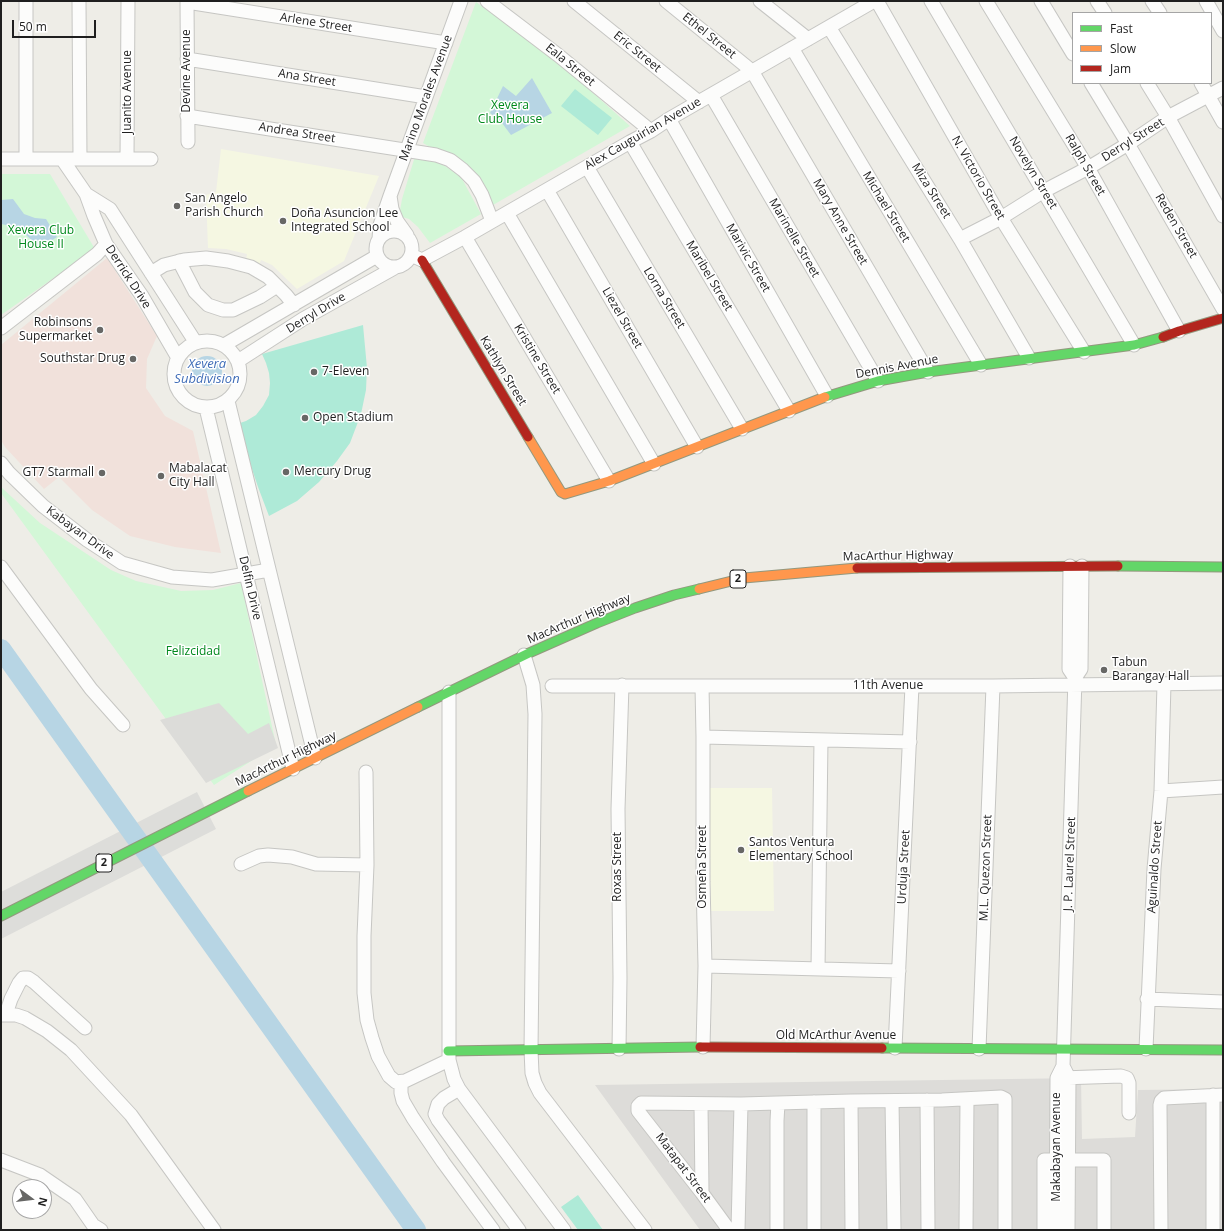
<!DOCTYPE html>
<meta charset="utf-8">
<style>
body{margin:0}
#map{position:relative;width:1224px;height:1231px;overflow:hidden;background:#eeede7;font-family:"Open Sans",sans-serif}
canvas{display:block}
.frame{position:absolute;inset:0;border:2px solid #1f1f1f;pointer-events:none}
.legend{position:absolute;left:1072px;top:12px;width:140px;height:72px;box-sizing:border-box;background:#fff;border:1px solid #a5a5a5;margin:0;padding:5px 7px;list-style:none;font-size:12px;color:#1f1f1f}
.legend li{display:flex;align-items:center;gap:8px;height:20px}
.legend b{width:20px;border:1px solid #a5a5a5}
.north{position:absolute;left:12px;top:1179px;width:40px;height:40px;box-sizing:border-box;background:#fff;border:1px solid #a5a5a5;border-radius:50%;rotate:105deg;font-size:11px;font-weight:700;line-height:16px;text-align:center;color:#1f1f1f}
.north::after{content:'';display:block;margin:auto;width:14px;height:18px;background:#676765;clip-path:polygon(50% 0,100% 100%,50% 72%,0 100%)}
.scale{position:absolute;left:12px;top:20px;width:84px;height:18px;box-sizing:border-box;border:2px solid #1f1f1f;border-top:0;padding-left:5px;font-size:12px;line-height:14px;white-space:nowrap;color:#1f1f1f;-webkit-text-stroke:3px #fff;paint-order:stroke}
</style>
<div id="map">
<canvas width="1224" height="1231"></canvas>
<div class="frame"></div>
<ul class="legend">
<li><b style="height:5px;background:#63d668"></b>Fast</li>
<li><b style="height:5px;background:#ff974d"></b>Slow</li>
<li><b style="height:5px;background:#b3261e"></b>Jam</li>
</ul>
<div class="north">N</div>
<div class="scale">50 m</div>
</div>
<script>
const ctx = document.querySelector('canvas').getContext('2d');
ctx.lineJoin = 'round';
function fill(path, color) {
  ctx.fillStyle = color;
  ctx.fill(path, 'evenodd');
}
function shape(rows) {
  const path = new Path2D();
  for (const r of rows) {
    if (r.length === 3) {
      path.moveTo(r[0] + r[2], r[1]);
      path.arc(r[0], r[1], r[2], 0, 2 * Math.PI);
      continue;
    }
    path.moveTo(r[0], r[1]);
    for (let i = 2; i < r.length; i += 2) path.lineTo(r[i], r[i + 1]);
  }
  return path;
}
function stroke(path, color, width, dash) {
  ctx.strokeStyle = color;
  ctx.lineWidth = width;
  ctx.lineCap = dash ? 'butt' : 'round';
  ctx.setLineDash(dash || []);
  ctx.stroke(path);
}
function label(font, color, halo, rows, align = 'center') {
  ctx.font = font + ' "Open Sans",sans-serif';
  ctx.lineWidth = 3;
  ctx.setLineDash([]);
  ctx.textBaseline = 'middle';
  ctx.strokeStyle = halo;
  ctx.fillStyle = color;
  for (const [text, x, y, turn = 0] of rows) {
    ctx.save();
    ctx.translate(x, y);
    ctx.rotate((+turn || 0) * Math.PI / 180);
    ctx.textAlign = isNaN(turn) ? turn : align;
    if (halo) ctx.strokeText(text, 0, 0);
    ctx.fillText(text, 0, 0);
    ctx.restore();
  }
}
fill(shape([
 [1081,1078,1082,1139,1135,1137,1138,1090,1223,1089,1223,1230,700,1230,595,1085]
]), '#dddcd9');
fill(shape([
 [107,258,157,336,147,359,146,388,165,416,193,431,221,553,175,547,130,536,92,510,59,477,44,489,5,447,1,440,1,345]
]), '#f1e1db');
fill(shape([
 [221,149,379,176,344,261,297,289,272,265,261,260,259,265,246,261,247,254,226,249,208,248,206,195,216,192],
 [709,788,772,788,774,911,711,911]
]), '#f5f7e2');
fill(shape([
 [476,2,555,59,630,126,493,205,481,188,445,156,423,143],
 [416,153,442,164,461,177,481,214,430,243,418,227,409,219,399,216,402,199],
 [1,174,50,174,95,249,1,315],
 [1,487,40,523,111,570,136,581,181,591,213,590,241,583,276,745,214,785,1,493]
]), '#d3f7d7');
fill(shape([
 [575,89,612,118,598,135,561,106],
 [363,325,367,368,366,390,361,414,350,443,337,461,319,482,297,501,269,516,258,487,237,424,246,421,256,415,263,406,269,395,270,383,269,373,266,363,262,354],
 [578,1195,603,1230,578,1230,561,1207]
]), '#aeead7');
fill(shape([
 [219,703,248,734,269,723,278,748,206,783,160,720]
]), '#dcdcd9');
fill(shape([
 [532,78,552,113,511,135,502,123,490,113,503,86,516,96],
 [13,199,24,214,35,218,46,219,57,237,40,248,25,234,11,226,1,224,1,200],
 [207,371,15]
]), '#b7d5e4');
fill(shape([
 [197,792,216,829,1,939,1,892]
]), '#ddddda');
stroke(shape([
 [1,649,416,1230]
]), '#b7d5e4', 20);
const street = shape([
 [26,1,26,159],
 [79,1,80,159],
 [187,1,188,142],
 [487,1,558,55,651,131],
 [574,1,699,102],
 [666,1,752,71,928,372],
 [760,1,808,39],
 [877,1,1001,218,1084,352],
 [931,1,1134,345],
 [986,1,1088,168,1179,331],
 [1041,1,1073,54],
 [1097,1,1105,13],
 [1152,1,1160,13],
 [1206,1,1223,31],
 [187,2,446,43],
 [829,27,960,239,1029,358],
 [792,48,981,365],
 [187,59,426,97],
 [1091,83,1128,144,1223,309],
 [1147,83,1168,117,1223,216],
 [1201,83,1223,122],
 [711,95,878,381],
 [187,116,436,155,450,160,463,170,474,181,482,195,492,221],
 [669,119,827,396],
 [630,142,789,411],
 [1,159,151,159],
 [62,159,86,194,94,216,106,244,142,296,178,358],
 [127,159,128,1],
 [587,167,742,429],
 [547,190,697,447],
 [86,194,110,209,196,343],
 [390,196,392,209,397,221,407,235],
 [507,213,654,464],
 [394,249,18],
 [465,237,609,481],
 [379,239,380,225,390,196,461,1],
 [960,239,1001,218,1044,191,1088,168,1128,144,1168,117,1223,88],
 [411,255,422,260,465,237,630,142,651,131,669,119,874,1],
 [179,261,195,292,208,305,223,310,233,310,260,297,277,286],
 [151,273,164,265,184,260,206,258,228,261,251,267,268,277,286,295,294,305],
 [1,328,97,254,106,244],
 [207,374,33],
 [224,345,377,256],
 [238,361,303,319,396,267],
 [228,401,315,758],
 [206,408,293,769],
 [1,463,9,473,43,506,87,540,122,563,172,577,212,580,269,570],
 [1070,566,1069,669,1075,678],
 [1,567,91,689,123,725],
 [524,655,533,685,535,714,531,1050,532,1073,535,1083,540,1093,645,1230],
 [552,686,993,686,1223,683],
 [702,686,703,737,703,882,705,966,703,1047],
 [449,692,449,1060,454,1079,459,1089,564,1230],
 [703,737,910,742],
 [366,772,367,865,364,936,364,993,367,1020,372,1038,378,1056,389,1076,396,1082,405,1081,449,1060],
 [1161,791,1223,787],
 [241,864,259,856,268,855,292,857,316,864,367,865],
 [705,966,899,971],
 [818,969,821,740],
 [1147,999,1223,1002],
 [6,1014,11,999,19,983,23,978,28,978,34,982,85,1028],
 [1,1015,16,1015,25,1018,47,1031,71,1050,131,1115,214,1230],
 [895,1048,912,686],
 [619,1049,620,978,618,809,622,685],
 [979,1049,993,686],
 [1146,1049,1154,869,1161,791,1164,684],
 [1061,1078,1121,1076,1127,1078,1129,1083,1129,1113],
 [401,1082,401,1093,403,1101,413,1118,443,1162,493,1230],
 [459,1089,444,1098,438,1104,435,1114,438,1120,519,1230],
 [1213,1095,1213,1230],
 [927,1100,928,1230],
 [851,1101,852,1230],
 [892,1101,894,1230],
 [814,1102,814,1230],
 [701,1104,702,1193],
 [1,1160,40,1175,75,1199,93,1225,101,1230],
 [729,1230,702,1193,638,1111,638,1106,641,1103,741,1104,851,1101,942,1100,1001,1097,1005,1099,1005,1230],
 [738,1230,741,1104],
 [777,1230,777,1121,778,1103],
 [966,1230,967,1099],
 [1044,1230,1044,1160,1104,1160,1104,1230],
 [1056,1230,1057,1078,1063,1066],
 [1068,1230,1069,1078,1063,1066,1075,678,1081,669,1082,566],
 [1161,1230,1160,1105,1161,1101,1164,1098,1223,1095]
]);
const fast = shape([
 [825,397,878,381,928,372,1134,345,1163,337],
 [1118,566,1223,567],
 [418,707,529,653,597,623,635,608,674,595,699,589],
 [1,916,248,791],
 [882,1048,1223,1050],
 [448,1051,700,1047]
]);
const slow = shape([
 [528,437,561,492,565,494,609,481,825,397],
 [699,589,744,578,857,568],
 [248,791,418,707]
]);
const jam = shape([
 [422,260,528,437],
 [1163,337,1179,331,1223,318],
 [857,568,1118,566],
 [700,1047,882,1048]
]);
stroke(street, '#c6c6c3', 15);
stroke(fast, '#93987e', 11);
stroke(slow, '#93987e', 11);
stroke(jam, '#93987e', 11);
stroke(street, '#fcfcfb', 13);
stroke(fast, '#63d668', 9);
stroke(slow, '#ff974d', 9);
stroke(jam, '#b3261e', 9);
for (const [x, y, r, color] of [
 [177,206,4,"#676765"],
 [283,221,4,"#676765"],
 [100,330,4,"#676765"],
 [133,359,4,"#676765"],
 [314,372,4,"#676765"],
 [305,418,4,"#676765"],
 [286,472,4,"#676765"],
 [102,473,4,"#676765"],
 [161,476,4,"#676765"],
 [1104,670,4,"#676765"],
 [741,850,4,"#676765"]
]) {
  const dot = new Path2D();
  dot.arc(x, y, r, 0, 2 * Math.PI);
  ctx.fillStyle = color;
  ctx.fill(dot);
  stroke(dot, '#fff', 1.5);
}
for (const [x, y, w] of [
 [738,579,16],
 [104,863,16]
]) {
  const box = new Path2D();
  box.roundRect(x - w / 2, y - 9, w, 18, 3);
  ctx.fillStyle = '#fff';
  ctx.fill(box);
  stroke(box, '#1f1f1f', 1);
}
label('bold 11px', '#1f1f1f', null, [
 ["2",738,579],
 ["2",104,863]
]);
label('12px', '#1f1f1f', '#fff', [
 ["Arlene Street",316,23,9],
 ["Ethel Street",709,36,39],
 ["Eric Street",637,52,39],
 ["Eala Street",570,65,39],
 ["Devine Avenue",187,71,-90],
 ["Ana Street",307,78,9],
 ["Juanito Avenue",128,92,-90],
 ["Marino Morales Avenue",426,98,-70],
 ["Andrea Street",297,133,9],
 ["Alex Cauguirian Avenue",643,134,-30],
 ["Derryl Street",1133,140,-32],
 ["Ralph Street",1085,165,60],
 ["Novelyn Street",1033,173,59],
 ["N. Victorio Street",978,178,60],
 ["Miza Street",931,191,58],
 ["Michael Street",886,207,59],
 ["Mary Anne Street",840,222,60],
 ["Reden Street",1176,226,60],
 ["Marinelle Street",794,238,60],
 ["Marivic Street",748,258,60],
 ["Maribel Street",709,276,59],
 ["Derrick Drive",128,277,57],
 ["Lorna Street",664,298,59],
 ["Derryl Drive",316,313,-31],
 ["Liezel Street",622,318,60],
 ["Kristine Street",537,359,59],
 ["Dennis Avenue",897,367,-11],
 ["Kathlyn Street",503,371,59],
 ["Kabayan Drive",80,533,36],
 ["MacArthur Highway",898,556,-1],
 ["Delfin Drive",250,588,77],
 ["MacArthur Highway",579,619,-23],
 ["11th Avenue",888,686],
 ["MacArthur Highway",286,759,-26],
 ["J. P. Laurel Street",1070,864,-88],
 ["Roxas Street",618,867,-90],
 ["Osmeña Street",703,867,-90],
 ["Urduja Street",904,867,-87],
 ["Aguinaldo Street",1155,867,-86],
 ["M.L. Quezon Street",986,868,-88],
 ["Old McArthur Avenue",836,1036],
 ["Makabayan Avenue",1057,1147,-90],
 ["Matapat Street",683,1168,53]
]);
label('12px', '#01891d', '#fff', [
 ["Xevera",510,106],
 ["Club House",510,120],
 ["Xevera Club",41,231],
 ["House II",41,245],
 ["Felizcidad",193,652]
]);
label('12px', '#1f1f1f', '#fff', [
 ["San Angelo",185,199],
 ["Parish Church",185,213],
 ["Doña Asuncion Lee",291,214],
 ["Integrated School",291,228],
 ["Robinsons",92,323,"right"],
 ["Supermarket",92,337,"right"],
 ["Southstar Drug",125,359,"right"],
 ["7-Eleven",322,372],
 ["Open Stadium",313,418],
 ["Mabalacat",169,469],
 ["City Hall",169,483],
 ["Mercury Drug",294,472],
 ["GT7 Starmall",94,473,"right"],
 ["Tabun",1112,663],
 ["Barangay Hall",1112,677],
 ["Santos Ventura",749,843],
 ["Elementary School",749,857]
], 'left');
label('italic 13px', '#416eb8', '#fff', [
 ["Xevera",207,364],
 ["Subdivision",207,379]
]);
</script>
